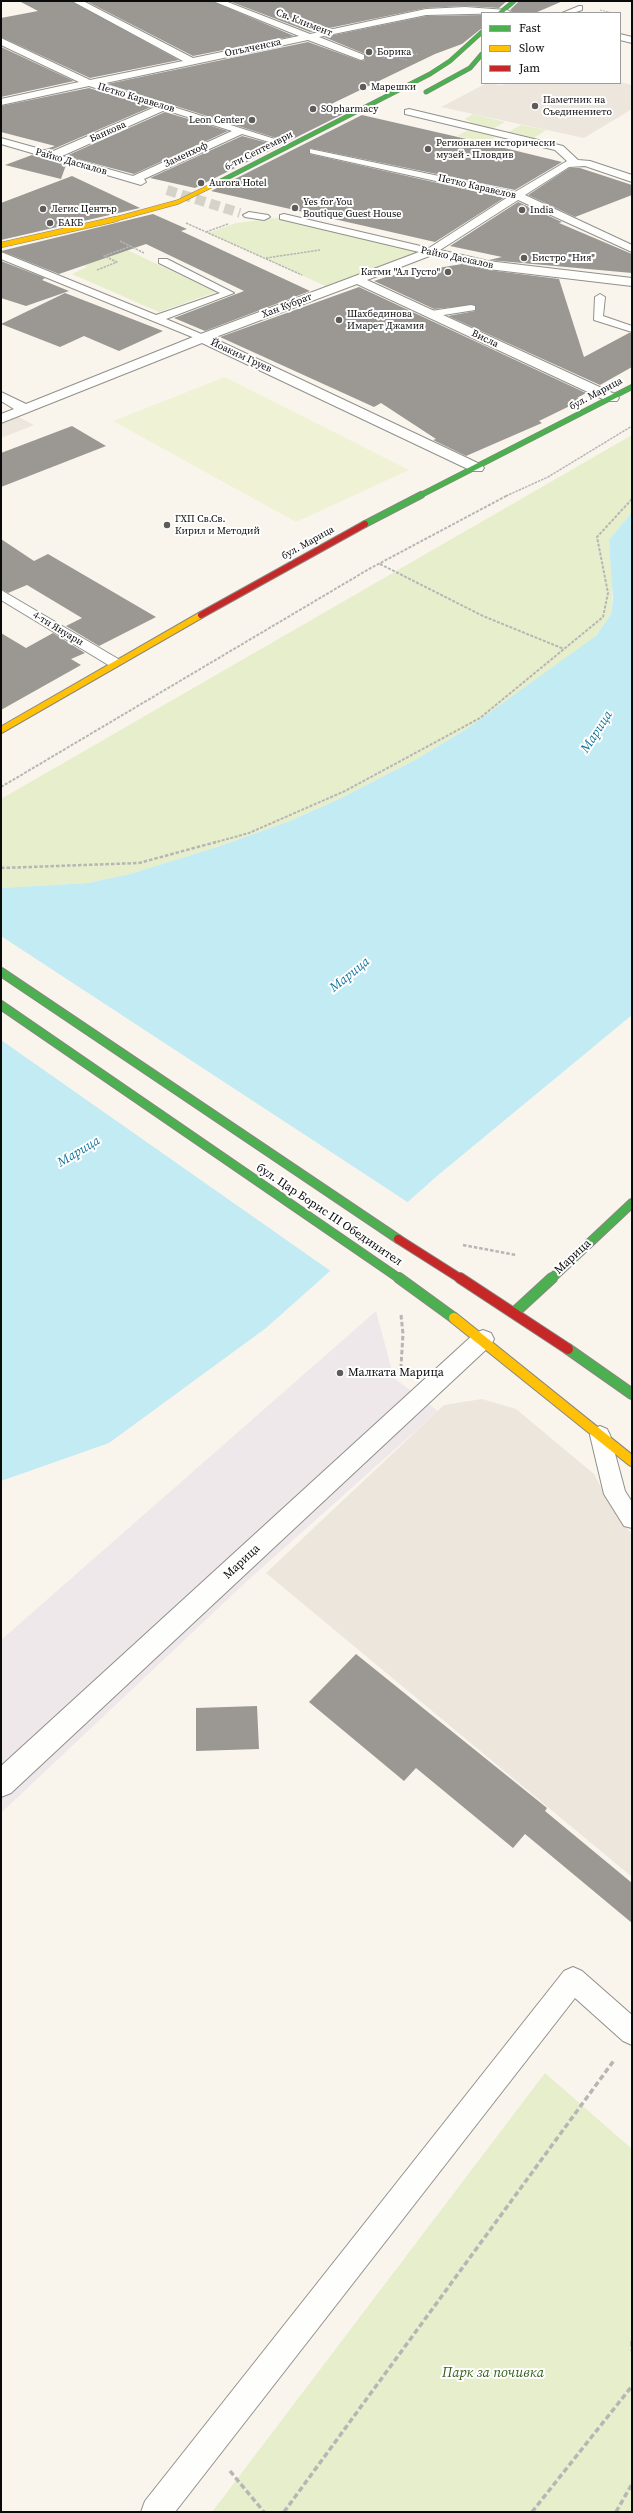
<!DOCTYPE html>
<meta charset="utf-8">
<style>
body{margin:0}
#map{position:relative;width:633px;height:2513px;overflow:hidden;background:#f9f5ec;font-family:"Source Serif 4",serif}
canvas{display:block}
.frame{position:absolute;inset:0;border:2px solid #0a0a0a;pointer-events:none}
.legend{position:absolute;left:481px;top:12px;width:140px;height:72px;box-sizing:border-box;background:#fff;border:1px solid #9d9d9d;margin:0;padding:5px 7px;list-style:none;font-size:12px;color:#0a0a0a}
.legend li{display:flex;align-items:center;gap:8px;height:20px}
.legend b{width:20px;border:1px solid #9d9d9d}
</style>
<div id="map">
<canvas width="633" height="2513"></canvas>
<div class="frame"></div>
<ul class="legend">
<li><b style="height:5px;background:#4caf50"></b>Fast</li>
<li><b style="height:5px;background:#ffc107"></b>Slow</li>
<li><b style="height:5px;background:#c62828"></b>Jam</li>
</ul>
</div>
<script>
const ctx = document.querySelector('canvas').getContext('2d');
ctx.lineJoin = 'round';
function fill(path, color) {
  ctx.fillStyle = color;
  ctx.fill(path, 'evenodd');
}
function shape(rows) {
  const path = new Path2D();
  for (const r of rows) {
    path.moveTo(r[0], r[1]);
    for (let i = 2; i < r.length; i += 2) path.lineTo(r[i], r[i + 1]);
  }
  return path;
}
function stroke(path, color, width, dash) {
  ctx.strokeStyle = color;
  ctx.lineWidth = width;
  ctx.lineCap = dash ? 'butt' : 'round';
  ctx.setLineDash(dash || []);
  ctx.stroke(path);
}
function label(font, color, halo, rows, align = 'center') {
  ctx.font = font + ' "Source Serif 4",serif';
  ctx.lineWidth = 4;
  ctx.setLineDash([]);
  ctx.textBaseline = 'middle';
  ctx.strokeStyle = halo;
  ctx.fillStyle = color;
  for (const [text, x, y, turn = 0] of rows) {
    ctx.save();
    ctx.translate(x, y);
    ctx.rotate((+turn || 0) * Math.PI / 180);
    ctx.textAlign = isNaN(turn) ? turn : align;
    if (halo) ctx.strokeText(text, 0, 0);
    ctx.fillText(text, 0, 0);
    ctx.restore();
  }
}
fill(shape([
 [376,1311,394,1378,438,1411,246,1582,1,1813,1,1640]
]), '#efe8ea');
fill(shape([
 [473,114,505,122,492,129,469,124,471,122,465,119],
 [521,125,546,130,534,138,508,132],
 [468,130,496,137,485,142,457,136],
 [284,217,430,252,332,289,208,233,236,223],
 [106,240,216,292,159,312,72,274,87,267,66,256],
 [632,435,632,512,609,540,613,585,611,614,596,636,581,649,468,728,415,760,339,799,290,821,217,847,130,874,88,883,1,888,1,799],
 [545,2073,632,2149,632,2512,212,2512]
]), '#e6eecc');
fill(shape([
 [225,377,409,470,296,522,113,421]
]), '#f0f2d5');
fill(shape([
 [620,82,632,85,632,109,584,138,441,107,487,83,501,85,511,83],
 [8,411,13,414,34,425,1,438,1,414],
 [482,1399,516,1409,594,1474,605,1495,632,1535,632,1877,266,1573,444,1405]
]), '#ede6dd');
fill(shape([
 [632,512,632,1015,437,1176,266,1328,109,1443,1,1481,1,888,88,883,130,874,217,847,290,821,339,799,415,760,468,728,596,636,611,614,613,598,609,540]
]), '#c2ebf4');
fill(shape([
 [1,936,409,1203,332,1272,1,1040]
]), '#f9f5ec');
fill(shape([
 [19,1,71,1,179,60,90,78,1,37,1,18,38,11],
 [86,1,212,1,294,36,193,56],
 [229,1,507,1,499,8,465,6,426,8,310,32],
 [519,1,563,1,535,13,513,13,510,10],
 [482,15,482,28,462,44,435,54,325,107,347,112,195,188,150,178,242,136,276,145,282,140,107,84,308,42,361,61,365,60,365,54,324,37,426,16],
 [1,47,74,81,1,97],
 [89,88,151,107,51,150,46,149,55,146,1,132,1,106],
 [165,112,228,131,134,174,66,156],
 [362,115,484,143,562,162,515,190,309,148,310,154,504,198,435,242,211,191],
 [32,155,66,165,61,179,5,165],
 [569,168,580,168,632,185,632,195,575,217,528,195],
 [72,176,140,208,1,240,1,203],
 [518,202,562,222,559,223,632,254,632,273,489,260,502,257,450,246],
 [153,214,187,229,181,231,310,291,205,331,174,318,244,291,146,244,59,274,1,251],
 [1,261,45,278,42,280,69,291,26,306,1,298],
 [462,264,488,270,559,279,584,357,629,333,632,333,632,367,600,385,448,316,475,311,475,305,434,309,374,281,389,276],
 [359,287,586,393,577,398,582,400,539,421,542,423,466,456,433,440,436,439,381,403,374,407,220,337],
 [65,293,163,331,119,351,84,336,60,347,1,324],
 [72,426,106,446,1,487,1,453],
 [1,539,34,561,48,554,156,617,99,646,66,626,82,618,27,585,8,593,1,589],
 [1,633,26,648,53,633,85,653,71,659,81,665,1,710],
 [356,1654,547,1808,545,1811,632,1883,632,1923,525,1834,513,1848,416,1768,404,1781,309,1702],
 [257,1706,259,1749,196,1751,196,1708]
]), '#9b9893');
stroke(shape([
 [167,190,240,213]
]), '#d5d2ca', 10, [10, 5]);
const lane = shape([
 [579,6,582,6,582,10,573,13,562,13,579,6],
 [1,252,156,315,220,293,159,263,159,259,167,259,234,293,166,319,206,336,207,338,202,341,1,259,1,252],
 [600,294,605,297,603,316,632,326,632,332,594,320,595,297,600,294],
 [471,305,475,306,475,310,431,317,426,314,431,311,471,305],
 [1,590,120,660,122,663,115,667,110,666,1,600,1,590],
 [600,1426,607,1429,610,1435,625,1491,632,1502,632,1528,624,1526,604,1494,590,1435,593,1429,600,1426],
 [573,1967,582,1971,632,2015,632,2045,623,2041,575,1998,175,2512,141,2512,145,2501,564,1971,573,1967]
]);
const street = shape([
 [72,1,83,1,193,58,299,36,213,1,225,1,310,34,426,9,465,7,507,10,512,13,426,15,319,37,364,55,364,59,361,60,308,40,101,84,281,141,276,144,242,134,144,179,146,182,141,185,1,144,1,138,51,152,155,107,89,86,1,105,1,99,79,82,1,45,1,38,90,80,183,61,72,1],
 [165,110,232,131,133,176,62,156,165,110],
 [620,34,632,37,632,43,620,40,620,34],
 [409,109,563,146,578,160,590,161,632,175,632,182,585,166,569,167,525,195,632,245,632,252,518,200,440,250,488,261,632,278,632,286,488,269,432,255,367,280,617,395,619,398,617,401,607,401,357,284,213,338,482,465,484,468,482,471,472,471,202,343,1,423,1,414,14,409,1,401,1,392,26,404,198,335,419,252,280,219,280,215,284,214,429,248,508,197,314,154,310,153,310,149,515,192,567,161,555,150,405,114,405,110,409,109],
 [249,212,268,215,270,217,264,220,245,217,243,215,249,212],
 [483,1330,491,1333,494,1339,491,1345,11,1793,1,1797,1,1766,475,1333,483,1330]
]);
const fastFar4 = shape([
 [500,13,514,1],
 [426,92,470,68,482,54],
 [213,185,430,74,450,61,482,32]
]);
const fastFar3 = shape([
 [419,496,632,387]
]);
const fastFar2 = shape([
 [365,524,421,495]
]);
const fastFar1 = shape([
 [1,972,398,1239],
 [1,1005,400,1279],
 [551,1279,632,1203]
]);
const fast = shape([
 [399,1278,454,1318],
 [515,1312,552,1278],
 [568,1349,632,1394]
]);
const slowFar3 = shape([
 [112,220,178,202,213,185]
]);
const slowFar2 = shape([
 [1,245,116,219]
]);
const slowFar1 = shape([
 [1,730,201,615]
]);
const slow = shape([
 [454,1318,632,1461]
]);
const jamFar2 = shape([
 [201,615,365,524]
]);
const jamFar1 = shape([
 [398,1239,461,1279]
]);
const jam = shape([
 [460,1278,568,1349]
]);
stroke(lane, '#92908c', 2);
stroke(street, '#92908c', 2);
stroke(fastFar4, '#888682', 5);
stroke(fastFar3, '#888682', 6);
stroke(fastFar2, '#888682', 8);
stroke(fastFar1, '#888682', 10);
stroke(fast, '#888682', 12);
stroke(slowFar3, '#888682', 5);
stroke(slowFar2, '#888682', 6);
stroke(slowFar1, '#888682', 8);
stroke(slow, '#888682', 12);
stroke(jamFar2, '#888682', 8);
stroke(jamFar1, '#888682', 10);
stroke(jam, '#888682', 12);
stroke(shape([
 [600,10,613,13],
 [393,57,408,60],
 [383,58,418,54]
]), '#b7b6b5', 1, [2, 1]);
stroke(shape([
 [186,223,302,275],
 [206,232,228,224],
 [120,241,144,253],
 [266,258,320,250],
 [97,270,117,262,104,256,131,246],
 [506,496,548,477,632,426]
]), '#b7b6b5', 1.5, [2.5, 1]);
stroke(shape([
 [380,564,483,616,564,649],
 [1,787,369,569,508,495],
 [213,843,249,833,345,791,480,718,603,617,608,593,597,537,632,499]
]), '#b7b6b5', 2, [3, 1.5]);
stroke(shape([
 [1,868,139,863,216,842],
 [463,1245,516,1255]
]), '#b7b6b5', 2.5, [3.5, 2]);
stroke(shape([
 [401,1315,403,1334,401,1366]
]), '#b7b6b5', 3, [4.5, 2.5]);
stroke(shape([
 [632,2341,632,2351],
 [230,2471,264,2512],
 [284,2512,615,2059],
 [532,2512,632,2386],
 [616,2512,632,2484]
]), '#b7b6b5', 3.5, [5.5, 3]);
fill(lane, '#fefefc');
fill(street, '#fefefc');
stroke(fastFar4, '#4caf50', 4);
stroke(fastFar3, '#4caf50', 5);
stroke(fastFar2, '#4caf50', 6);
stroke(fastFar1, '#4caf50', 8);
stroke(fast, '#4caf50', 10);
stroke(slowFar3, '#ffc107', 4);
stroke(slowFar2, '#ffc107', 5);
stroke(slowFar1, '#ffc107', 6);
stroke(slow, '#ffc107', 10);
stroke(jamFar2, '#c62828', 6);
stroke(jamFar1, '#c62828', 8);
stroke(jam, '#c62828', 10);
for (const [x, y, r, color] of [
 [369,52,4,"#5e5c59"],
 [363,87,4,"#5e5c59"],
 [535,106,4,"#5e5c59"],
 [313,109,4,"#5e5c59"],
 [252,120,4,"#5e5c59"],
 [428,149,4,"#5e5c59"],
 [201,183,4,"#5e5c59"],
 [295,208,4,"#5e5c59"],
 [43,209,4,"#5e5c59"],
 [522,210,4,"#5e5c59"],
 [50,223,4,"#5e5c59"],
 [524,258,4,"#5e5c59"],
 [448,272,4,"#5e5c59"],
 [339,320,4,"#5e5c59"],
 [167,525,4,"#5e5c59"],
 [340,1373,4,"#5e5c59"]
]) {
  const dot = new Path2D();
  dot.arc(x, y, r, 0, 2 * Math.PI);
  ctx.fillStyle = color;
  ctx.fill(dot);
  stroke(dot, '#fff', 1.5);
}
label('10px', '#0a0a0a', '#fff', [
 ["Св. Климент",304,23,21],
 ["Опълченска",253,48,-12],
 ["Петко Каравелов",136,98,17],
 ["Банкова",108,132,-24],
 ["6-ти Септември",259,151,-27],
 ["Заменхоф",186,155,-25],
 ["Райко Даскалов",71,162,16],
 ["Петко Каравелов",477,187,13],
 ["Райко Даскалов",457,258,12],
 ["Хан Кубрат",287,306,-21],
 ["Висла",485,339,25],
 ["Йоаким Груев",241,356,25],
 ["бул. Марица",596,394,-28],
 ["бул. Марица",308,543,-29],
 ["4-ти Януари",58,629,31]
]);
label('10px', '#0a0a0a', '#fff', [
 ["Борика",377,52],
 ["Марешки",371,87],
 ["Паметник на",543,100],
 ["Съединението",543,112],
 ["SOpharmacy",321,109],
 ["Leon Center",244,120,"right"],
 ["Регионален исторически",436,143],
 ["музей - Пловдив",436,155],
 ["Aurora Hotel",209,183],
 ["Yes for You",303,202],
 ["Boutique Guest House",303,214],
 ["Легис Център",51,209],
 ["India",530,210],
 ["БАКБ",58,223],
 ["Бистро \"Ния\"",532,258],
 ["Катми \"Ал Густо\"",440,272,"right"],
 ["Шахбединова",347,314],
 ["Имарет Джамия",347,326],
 ["ГХП Св.Св.",175,519],
 ["Кирил и Методий",175,531]
], 'left');
label('12px', '#0a0a0a', '#fff', [
 ["бул. Цар Борис III Обединител",329,1215,34],
 ["Марица",573,1257,-43],
 ["Марица",242,1562,-43]
]);
label('12px', '#0a0a0a', '#fff', [
 ["Малката Марица",348,1373]
], 'left');
label('italic 13px', '#13779b', '#fff', [
 ["Марица",597,732,-57],
 ["Марица",350,975,-39],
 ["Марица",79,1152,-31]
]);
label('italic 14px', '#35611b', '#fff', [
 ["Парк за почивка",493,2373]
]);
</script>
